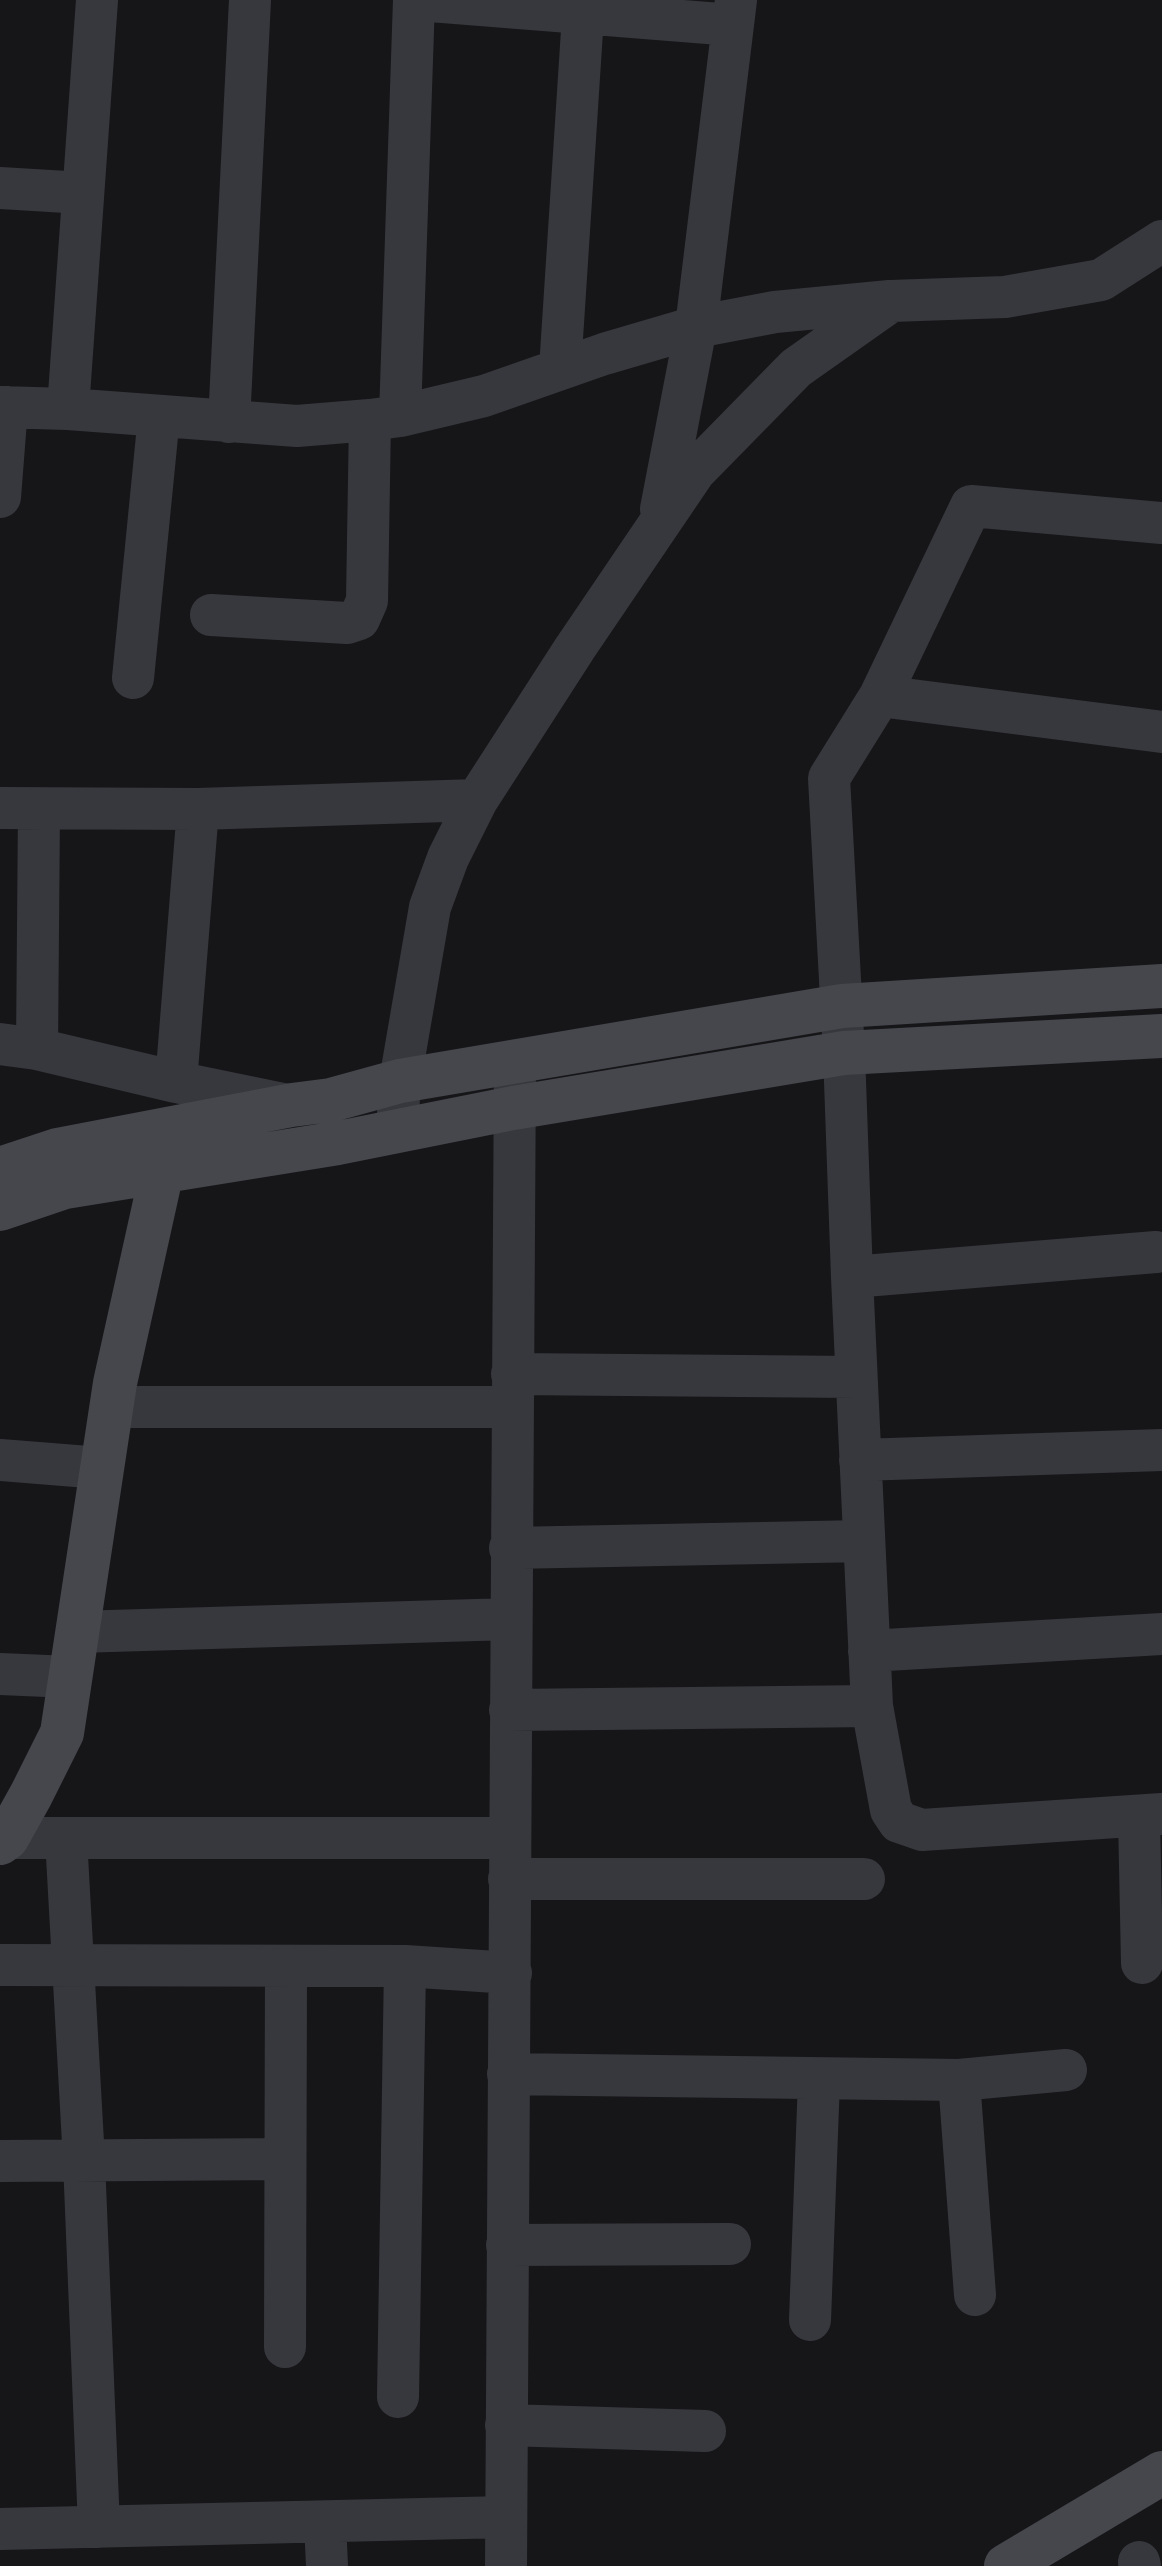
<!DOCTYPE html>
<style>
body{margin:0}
canvas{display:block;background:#161618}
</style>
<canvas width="1162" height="2566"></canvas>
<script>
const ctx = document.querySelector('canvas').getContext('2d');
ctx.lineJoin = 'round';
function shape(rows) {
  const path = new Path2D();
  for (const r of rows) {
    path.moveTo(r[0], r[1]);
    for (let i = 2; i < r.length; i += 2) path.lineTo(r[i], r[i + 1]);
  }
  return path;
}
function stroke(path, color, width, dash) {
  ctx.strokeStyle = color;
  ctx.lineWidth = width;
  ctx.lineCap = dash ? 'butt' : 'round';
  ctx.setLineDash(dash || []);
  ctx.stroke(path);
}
stroke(shape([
 [418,0,733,25],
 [0,188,83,193],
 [560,369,584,0],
 [0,407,68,409,297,426,370,420,400,416,484,396,604,354,696,327,775,312,890,301],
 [68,409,97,0],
 [400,416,414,0],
 [229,422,250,0],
 [0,497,7,407],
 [661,509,696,327,736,0],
 [211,615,347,623,359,619,367,601,370,420],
 [133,678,159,416],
 [880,696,1162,732],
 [0,808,198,809,477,800],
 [0,1044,37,1049,176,1082,288,1105],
 [37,1049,39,809],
 [176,1082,198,809],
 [397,1131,400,1081,430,907,448,858,477,800,575,648,695,471,796,368,891,301,1005,297,1101,280,1162,241],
 [1156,1252,852,1277,844,1053,829,778,880,696,971,506,1162,523],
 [852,1277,872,1706,891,1810,899,1822,922,1830,1162,1814],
 [512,1374,856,1377],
 [111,1407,511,1407],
 [0,1460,101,1468],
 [860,1460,1162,1450],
 [510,1548,864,1541],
 [77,1632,510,1619],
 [869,1651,1162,1634],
 [0,1674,70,1677],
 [510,1710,872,1706],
 [1139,1816,1142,1963],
 [7,1838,509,1838],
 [66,1838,84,2161,99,2527],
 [509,1879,864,1879],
 [0,1965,405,1966,511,1973],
 [508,2074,959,2080,1066,2070],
 [959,2080,975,2295],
 [0,2161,285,2159],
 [507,2245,730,2244],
 [810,2320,819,2080],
 [285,2347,286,1966],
 [398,2397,405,1966],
 [506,2425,705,2431],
 [325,2522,327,2566],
 [0,2529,506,2517],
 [1139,2562,1140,2566],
 [506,2566,515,1061]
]), '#37383d', 42);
stroke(shape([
 [0,1169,57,1150,292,1105,331,1100,400,1081,842,1006,1162,986],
 [0,1209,65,1187,338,1143,513,1108,844,1053,1162,1036],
 [0,1843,7,1838,31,1795,62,1733,115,1383,162,1171,164,1145],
 [1006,2566,1162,2473]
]), '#45474d', 44);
</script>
